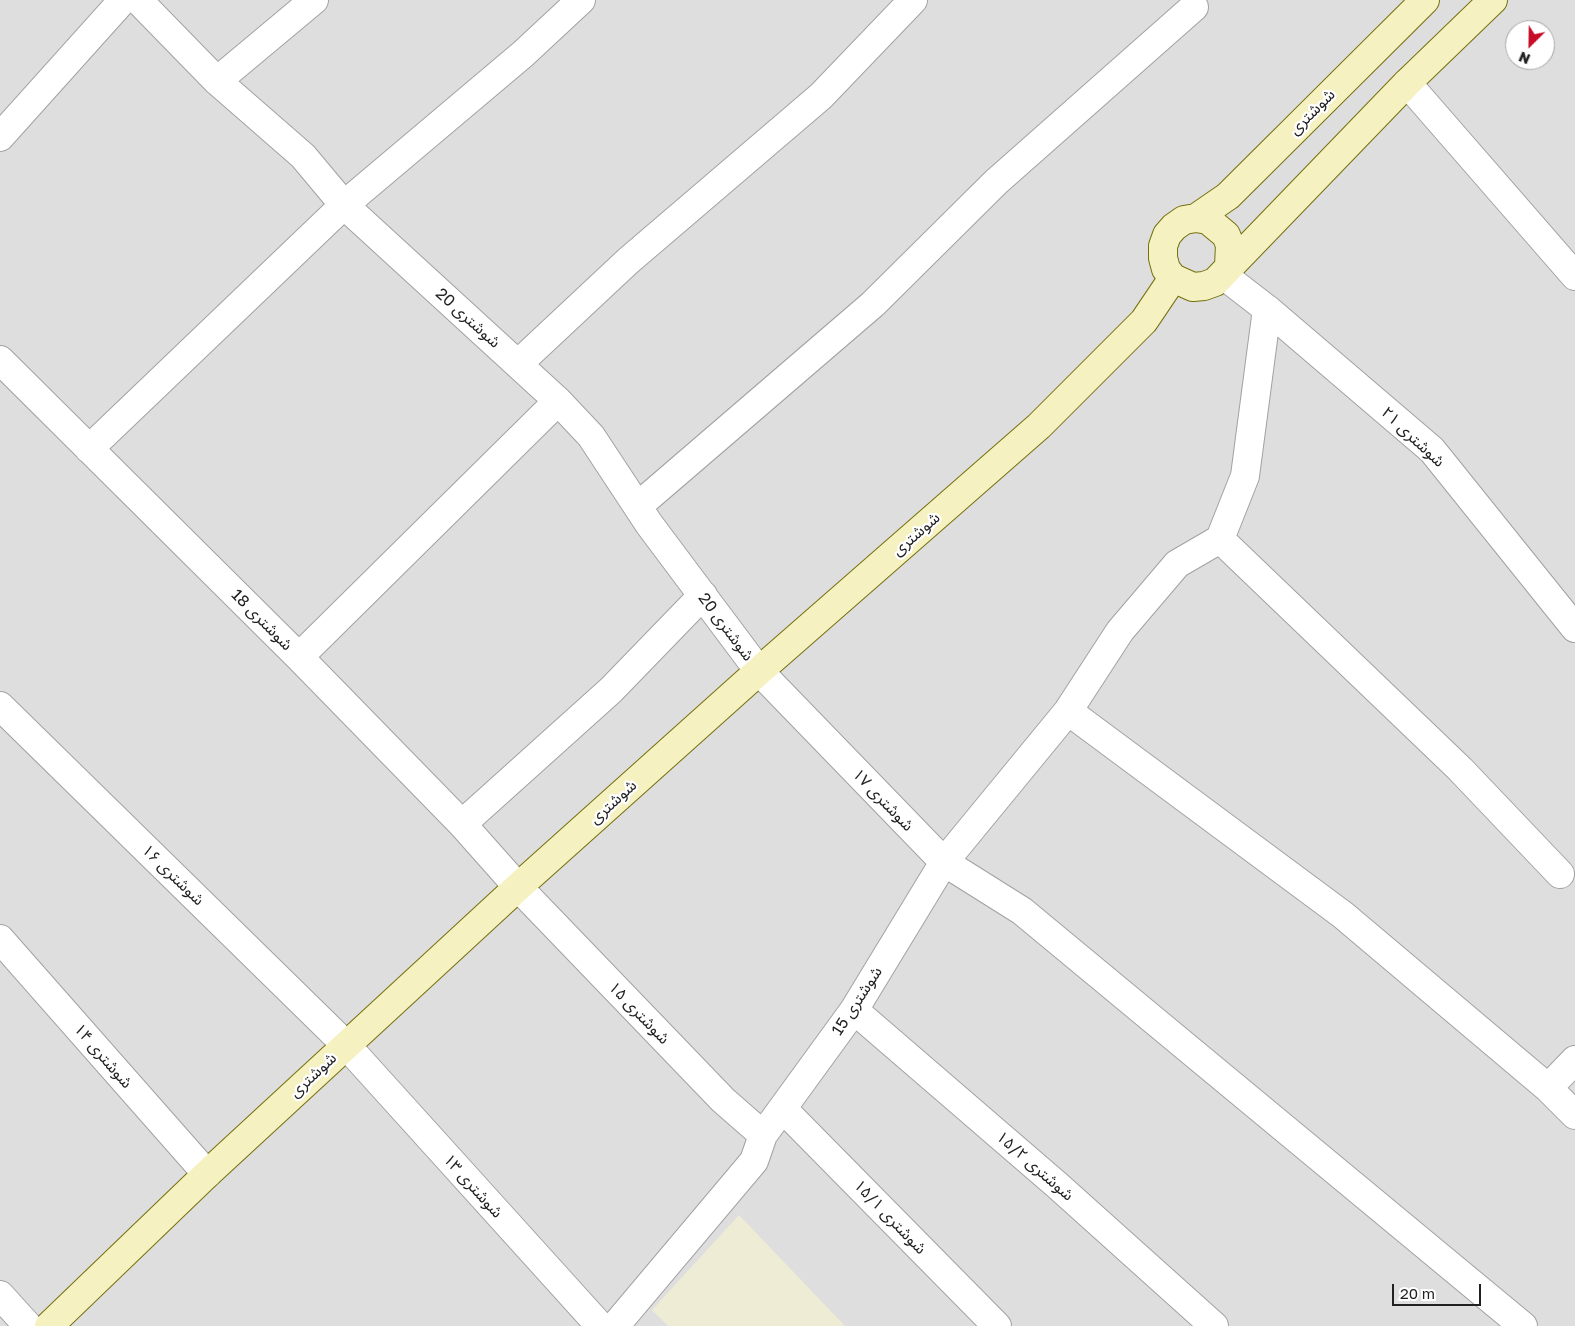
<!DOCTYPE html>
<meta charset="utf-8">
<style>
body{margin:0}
#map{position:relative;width:1575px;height:1326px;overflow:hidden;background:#f1ede8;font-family:"Golos Text",sans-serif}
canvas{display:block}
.north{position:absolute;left:1505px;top:20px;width:50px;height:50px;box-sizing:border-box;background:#fff;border:1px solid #a6a6a6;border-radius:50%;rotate:203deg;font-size:14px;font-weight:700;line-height:20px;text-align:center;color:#212121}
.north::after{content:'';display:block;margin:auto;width:18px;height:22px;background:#c60c27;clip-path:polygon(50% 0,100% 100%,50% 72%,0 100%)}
.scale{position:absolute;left:1392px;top:1284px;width:89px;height:22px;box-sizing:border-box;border:2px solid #212121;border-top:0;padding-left:6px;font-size:15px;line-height:18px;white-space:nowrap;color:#212121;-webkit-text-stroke:4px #fff;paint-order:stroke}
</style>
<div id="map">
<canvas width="1575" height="1326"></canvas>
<div class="north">N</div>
<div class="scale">20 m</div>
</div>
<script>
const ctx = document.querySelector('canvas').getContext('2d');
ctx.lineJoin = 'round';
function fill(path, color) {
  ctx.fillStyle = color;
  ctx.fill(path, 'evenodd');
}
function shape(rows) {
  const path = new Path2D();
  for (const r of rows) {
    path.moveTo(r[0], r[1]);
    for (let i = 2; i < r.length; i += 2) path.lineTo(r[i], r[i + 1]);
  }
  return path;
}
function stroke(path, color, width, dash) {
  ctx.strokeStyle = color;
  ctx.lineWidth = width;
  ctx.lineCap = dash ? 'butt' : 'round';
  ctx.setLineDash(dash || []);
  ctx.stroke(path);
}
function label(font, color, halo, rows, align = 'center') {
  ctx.font = font + ' "Golos Text","Noto Sans Arabic",sans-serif';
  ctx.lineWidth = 4.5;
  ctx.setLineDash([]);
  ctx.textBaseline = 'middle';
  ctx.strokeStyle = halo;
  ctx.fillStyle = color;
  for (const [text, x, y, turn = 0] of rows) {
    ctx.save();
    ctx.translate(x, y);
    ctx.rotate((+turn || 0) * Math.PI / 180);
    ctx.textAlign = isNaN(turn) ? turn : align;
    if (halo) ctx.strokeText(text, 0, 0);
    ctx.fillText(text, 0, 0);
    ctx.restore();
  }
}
fill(shape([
 [0,0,1575,0,1575,1326,0,1326],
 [1515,30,1545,30,1545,60,1515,60]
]), '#dfdede');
fill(shape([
 [739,1215,845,1326,668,1326,652,1310]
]), '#eeecd5');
const street = shape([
 [138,0,217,81,303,156,344,205,558,401,591,436,649,524,759,671,944,862,1022,911,1523,1326],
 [217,81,314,0],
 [1407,83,1575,276],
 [0,137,123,0],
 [1223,275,1267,309,1432,450,1575,628],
 [0,360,299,657,462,824,518,887,723,1100,763,1135],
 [518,364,628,261,821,96,913,0],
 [89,449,344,205,523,54,581,0],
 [638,506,873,304,996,182,1194,7],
 [1220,539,1460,769,1560,874],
 [299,657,558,401],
 [0,706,346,1045,600,1326],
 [1068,711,1343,915,1548,1088,1575,1115],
 [462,824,611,690,703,595],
 [0,939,207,1174],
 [854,1010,1057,1185,1214,1326],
 [1548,1088,1575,1060],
 [783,1109,997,1326],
 [0,1295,28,1326],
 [615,1326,754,1161,763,1135,854,1010,944,862,1068,711,1120,631,1177,564,1220,539,1245,476,1267,309]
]);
const secondary = shape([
 [1196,218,1228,196,1425,0],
 [1229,266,1230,245,1226,235,1208,220,1196,218,1184,220,1174,227,1167,235,1163,246,1163,258,1166,269,1173,278,1193,287,1204,286,1215,282,1407,83,1493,0],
 [49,1326,207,1174,518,887,759,671,1039,426,1144,321,1173,278]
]);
stroke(street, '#a2a2a2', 30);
stroke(secondary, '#75710c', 30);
stroke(street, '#fff', 28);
stroke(secondary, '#f6f1c1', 28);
label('16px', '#212121', '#fff', [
 ["شوشتری",1312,112,-45],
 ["شوشتری 20",468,318,42],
 ["شوشتری ۲۱",1413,437,43],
 ["شوشتری",916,534,-41],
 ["شوشتری 18",262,620,45],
 ["شوشتری 20",726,627,53],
 ["شوشتری ۱۷",883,800,46],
 ["شوشتری",613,802,-42],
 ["شوشتری ۱۶",173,875,44],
 ["شوشتری 15",857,1001,-57],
 ["شوشتری ۱۵",639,1013,46],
 ["شوشتری ۱۴",103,1056,49],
 ["شوشتری",313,1075,-43],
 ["شوشتری ۱۵/۲",1035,1166,41],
 ["شوشتری ۱۳",473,1186,48],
 ["شوشتری ۱۵/۱",890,1217,46]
]);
</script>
